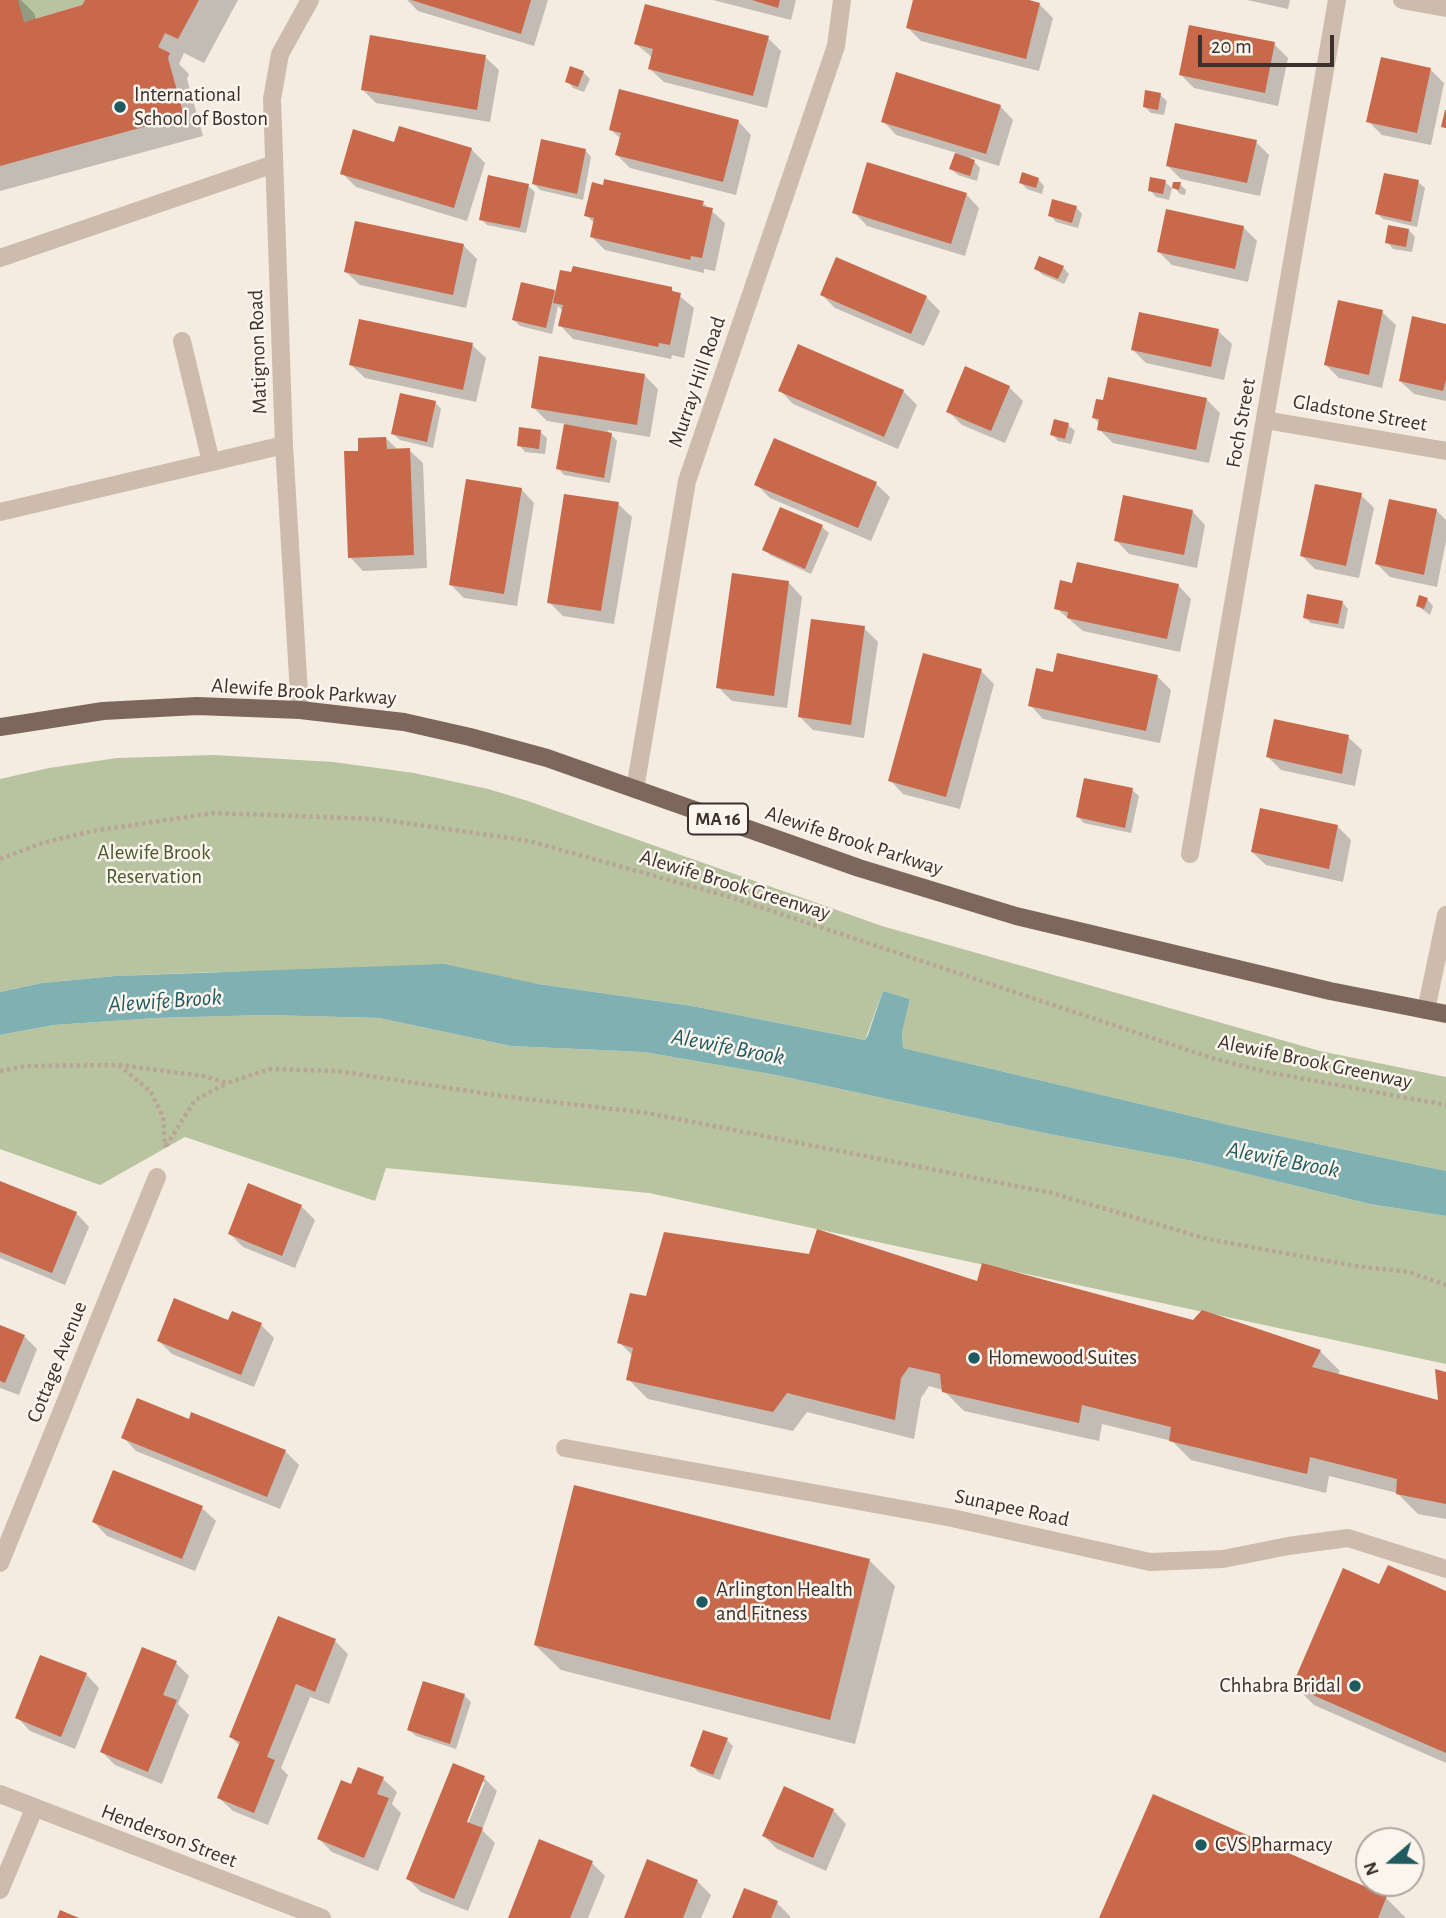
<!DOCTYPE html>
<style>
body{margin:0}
#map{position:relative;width:1446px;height:1918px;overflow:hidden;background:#f4ebe1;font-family:"Alegreya Sans",sans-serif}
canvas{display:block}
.north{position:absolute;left:1355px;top:1827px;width:70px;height:70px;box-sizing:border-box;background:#fbf5ee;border:2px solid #aea6a0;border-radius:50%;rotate:250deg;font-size:19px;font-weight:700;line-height:28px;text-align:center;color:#3b302b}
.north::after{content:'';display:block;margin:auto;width:24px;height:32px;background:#1f5a5e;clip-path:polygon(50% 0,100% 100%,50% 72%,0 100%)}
.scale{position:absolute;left:1198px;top:35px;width:136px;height:32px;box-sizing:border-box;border:4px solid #3b302b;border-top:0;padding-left:9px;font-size:21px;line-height:24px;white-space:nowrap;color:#3b302b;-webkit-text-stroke:5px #fbf5ee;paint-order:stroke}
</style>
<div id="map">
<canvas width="1446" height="1918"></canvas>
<div class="north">N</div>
<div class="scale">20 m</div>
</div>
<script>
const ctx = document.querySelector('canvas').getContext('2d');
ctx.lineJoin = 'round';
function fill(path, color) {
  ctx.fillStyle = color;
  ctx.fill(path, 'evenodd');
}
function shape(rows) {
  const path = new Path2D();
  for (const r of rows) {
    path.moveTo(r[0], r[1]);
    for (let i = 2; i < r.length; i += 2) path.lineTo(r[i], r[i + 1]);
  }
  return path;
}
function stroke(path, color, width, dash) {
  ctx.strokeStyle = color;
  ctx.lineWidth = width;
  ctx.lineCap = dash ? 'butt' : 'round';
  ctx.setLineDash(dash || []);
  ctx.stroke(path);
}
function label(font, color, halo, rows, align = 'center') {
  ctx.font = font + ' "Alegreya Sans",sans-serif';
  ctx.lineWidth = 5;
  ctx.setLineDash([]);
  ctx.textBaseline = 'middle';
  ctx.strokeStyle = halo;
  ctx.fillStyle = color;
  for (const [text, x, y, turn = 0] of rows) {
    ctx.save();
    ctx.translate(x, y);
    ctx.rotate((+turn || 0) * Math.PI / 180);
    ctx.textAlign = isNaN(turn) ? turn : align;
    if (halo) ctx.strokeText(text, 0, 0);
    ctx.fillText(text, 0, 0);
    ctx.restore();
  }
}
fill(shape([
 [9,0,85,0,82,5,24,22],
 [214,755,333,762,414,773,488,789,528,801,882,926,1320,1051,1446,1077,1446,1171,1242,1128,903,1048,902,1033,910,999,883,991,865,1040,692,1006,538,984,298,971,214,972,115,976,42,983,0,992,0,779,49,768,117,758],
 [266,1015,379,1018,511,1046,644,1052,776,1075,1044,1133,1198,1162,1370,1204,1446,1216,1446,1364,649,1193,386,1168,375,1201,185,1137,100,1185,0,1149,0,1035,54,1025,156,1018]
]), '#b8c4a0');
fill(shape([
 [444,964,538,984,692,1006,865,1040,868,1035,883,991,910,999,902,1033,903,1048,1242,1128,1446,1171,1446,1216,1370,1204,1198,1162,1044,1133,776,1075,644,1052,511,1046,379,1018,266,1015,156,1018,54,1025,0,1035,0,992,42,983,115,976]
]), '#7fb0b2');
fill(shape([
 [0,0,21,0,34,13,36,20,83,7,87,0,238,0,204,63,184,53,179,64,189,74,187,79,203,136,0,191],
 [407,0,548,0,534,46,418,11],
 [713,0,796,0,791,20],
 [915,0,1022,0,1039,4,1053,18,1039,71,921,41,908,28],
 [1247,0,1290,0,1288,9],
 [768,38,781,51,767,108,664,82,650,69,653,58,636,44],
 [1274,44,1288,58,1278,106,1194,88,1181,75],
 [485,57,499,70,490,122,376,103,362,89],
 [1430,69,1444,83,1431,145,1382,135,1368,121],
 [583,72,590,79,584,92,573,88,567,81],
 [1160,95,1167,101,1164,115,1151,113,1144,106],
 [1000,106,1013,120,999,166,970,157,980,168,977,181,958,175,951,169,957,153,896,135,883,121],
 [738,121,751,135,736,195,630,168,617,155,621,139,611,130],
 [1256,142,1269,155,1260,196,1181,179,1168,166],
 [471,149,485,163,467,221,356,187,342,173],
 [585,150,591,157,583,200,540,190,534,184],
 [1038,179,1044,186,1042,194,1027,189,1021,183],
 [1165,182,1172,188,1169,200,1156,197,1150,190],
 [1418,182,1425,188,1417,227,1383,219,1377,213],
 [1180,184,1186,190,1185,195,1180,194,1174,187],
 [528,186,535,192,526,233,487,225,481,219],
 [966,194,979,208,965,256,867,226,854,212],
 [703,203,725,223,715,271,704,269,704,273,605,250,592,237,595,224,586,215],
 [1076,207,1082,214,1078,228,1056,222,1050,215],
 [1243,227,1257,241,1248,282,1172,265,1159,252],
 [1409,230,1415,237,1412,252,1393,249,1387,242],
 [464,246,477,259,466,308,360,285,346,272],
 [1063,267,1069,274,1064,284,1043,275,1036,269],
 [671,289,694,308,684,358,672,355,671,359,573,339,560,325,563,311,558,306,552,334,520,326,514,320,554,291,557,294],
 [822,295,926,297,940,311,924,346,835,308],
 [1382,312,1396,325,1382,388,1339,378,1326,365],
 [1446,325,1446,401,1414,394,1400,381],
 [1218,331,1232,344,1224,380,1146,363,1133,350],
 [472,345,486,358,476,402,365,378,351,365],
 [644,375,658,389,650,437,607,430,617,441,610,483,564,475,558,468,566,424,547,421,533,407],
 [1009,387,1023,401,1005,443,962,425,948,411],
 [780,390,903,391,917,405,898,449,793,404],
 [1206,399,1220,413,1209,463,1113,443,1099,429,1100,424,1093,417,1104,402],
 [435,402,441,409,433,448,400,440,393,434],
 [1068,425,1075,431,1071,444,1058,441,1052,434],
 [540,432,547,438,545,454,525,452,519,445],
 [386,438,398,450,409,450,423,463,427,568,363,571,350,557,360,452],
 [756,484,876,484,890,497,871,541,770,498],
 [521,489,534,503,517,606,464,598,450,584],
 [1361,495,1374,508,1359,578,1315,569,1302,556],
 [618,504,632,517,614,624,563,616,549,602],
 [1436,510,1446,520,1446,541,1437,587,1390,577,1377,564],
 [1192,511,1205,525,1197,568,1129,554,1116,540],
 [822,527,829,533,811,574,770,555,764,549],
 [789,583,802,597,787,708,732,701,718,687],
 [1178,585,1191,599,1180,652,1083,631,1056,608],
 [1427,599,1433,606,1430,615,1418,606],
 [1342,602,1348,609,1344,629,1311,623,1304,617],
 [864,628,878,642,864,738,813,730,800,717],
 [981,671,994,684,960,809,903,794,890,780],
 [1054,674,1158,677,1171,690,1160,743,1043,719,1030,705],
 [1348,737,1362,750,1355,786,1281,770,1268,757],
 [1132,790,1139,796,1131,833,1084,823,1078,817],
 [1338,827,1351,840,1343,882,1266,865,1252,852],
 [0,1183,76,1213,89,1227,65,1285,0,1258],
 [301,1206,315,1220,295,1268,243,1247,230,1234],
 [978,1283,1194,1322,1320,1351,1340,1371,1337,1376,1440,1402,1446,1374,1446,1519,1418,1514,1397,1493,1329,1476,1326,1493,1191,1460,1172,1441,1102,1424,1099,1441,964,1411,943,1390,929,1386,921,1398,914,1439,807,1412,793,1431,648,1399,628,1379,633,1356,619,1342,647,1298],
 [261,1325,274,1338,254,1387,172,1354,159,1341],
 [0,1327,24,1336,37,1349,19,1395,0,1388],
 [123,1437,285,1451,299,1465,280,1509,136,1451],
 [202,1508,216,1521,195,1571,107,1536,94,1522],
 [869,1560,895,1586,855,1744,561,1670,535,1645],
 [1380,1587,1446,1593,1446,1763,1314,1705,1294,1685],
 [335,1641,348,1654,329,1704,310,1697,281,1768,288,1775,268,1825,233,1811,219,1798,240,1746,231,1737],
 [176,1663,189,1676,178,1704,189,1715,162,1784,115,1765,102,1752],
 [86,1674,99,1688,75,1749,30,1731,17,1717],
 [425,1683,465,1696,471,1702,456,1749,416,1736,409,1730],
 [727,1740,733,1746,720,1780,698,1772,692,1765],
 [454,1766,484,1778,497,1791,482,1830,495,1843,468,1911,421,1892,408,1879],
 [481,1782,485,1782,465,1831,462,1829],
 [359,1769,383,1779,397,1792,392,1804,401,1813,378,1871,332,1852,319,1839,352,1786],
 [833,1810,846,1824,826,1871,777,1849,764,1836],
 [592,1863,605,1876,588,1918,510,1918],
 [697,1881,711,1895,701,1918,626,1918],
 [1386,1898,1406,1918,1101,1918],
 [777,1903,790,1916,790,1918,734,1918]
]), '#0003');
fill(shape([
 [0,0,18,0,24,22,82,5,85,0,199,0,178,39,165,33,158,47,170,53,168,58,184,116,0,166],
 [411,0,531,0,521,34],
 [752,0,780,0,778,8],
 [913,0,1029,0,1040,3,1026,59,906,28],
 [645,4,769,36,753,96,648,69,653,49,634,44],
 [1189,25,1275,42,1265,93,1179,75],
 [370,35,486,55,477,110,361,90],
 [1381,57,1431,68,1417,133,1366,122],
 [570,66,584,71,578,87,565,82],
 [896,72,1001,105,986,154,881,122],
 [619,89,739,120,723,182,615,155,621,133,609,130],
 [1145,90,1161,93,1158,110,1143,107],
 [1445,110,1446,110,1446,128,1441,127],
 [1175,123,1257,140,1247,183,1166,166],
 [399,126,472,148,454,208,340,174,353,129,394,142],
 [541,139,586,149,577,194,532,184],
 [955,153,975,160,970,176,949,169],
 [867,162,967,193,951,244,852,213],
 [1022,172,1039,178,1036,188,1019,183],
 [1384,173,1419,180,1411,222,1375,214],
 [488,175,529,184,520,228,479,220],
 [1150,177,1166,180,1163,194,1148,191],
 [604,179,704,201,702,206,713,208,702,258,691,256,690,260,590,237,594,218,584,216,592,182,603,185],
 [1173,182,1181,182,1179,190,1172,188],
 [1052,199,1077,206,1072,223,1048,216],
 [1166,209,1244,226,1235,269,1157,252],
 [355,221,464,244,453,295,344,272],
 [1388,225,1409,229,1406,247,1385,243],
 [1039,256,1064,266,1058,279,1034,269],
 [836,257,927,296,911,334,820,295],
 [573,266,672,287,672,291,681,293,670,345,659,343,658,347,558,326,563,305,553,303,560,270,571,272],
 [521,282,555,290,546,328,512,320],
 [1338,300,1383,310,1369,375,1324,365],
 [1139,312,1219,329,1211,367,1131,350],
 [1412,316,1446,324,1446,380,1443,391,1399,381],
 [359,319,473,343,463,390,349,365],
 [798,344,904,390,884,437,778,391],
 [539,356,645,374,637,425,531,408],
 [965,366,1010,386,991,431,946,412],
 [1108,377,1207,398,1196,450,1097,430,1099,419,1092,418,1096,399,1103,400],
 [400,393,436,401,427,442,391,434],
 [1054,419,1069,423,1065,439,1050,435],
 [564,424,612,433,604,478,556,469],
 [519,427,541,430,539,449,517,446],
 [386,437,387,449,410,448,414,555,348,558,344,451,358,451,358,438],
 [774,438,877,482,858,528,754,485],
 [466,479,522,488,504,594,449,585],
 [1315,484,1362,493,1346,566,1300,556],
 [564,494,619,502,601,611,547,603],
 [1123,495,1193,510,1184,555,1114,541],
 [1389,499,1437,509,1424,575,1375,564],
 [780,507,823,525,805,569,762,550],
 [1077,562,1179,584,1167,639,1067,618,1068,612,1054,609,1060,580,1072,583],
 [732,573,789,581,774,696,716,688],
 [1307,594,1343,601,1338,624,1303,618],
 [1419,595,1428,598,1424,609,1416,606],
 [811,619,865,626,851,725,798,717],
 [923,653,982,669,946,797,888,781],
 [1057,653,1158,675,1146,731,1028,706,1036,668,1053,672],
 [1274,719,1349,735,1342,774,1266,757],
 [1084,778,1133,788,1125,828,1076,817],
 [1260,808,1338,825,1329,869,1251,852],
 [0,1181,77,1212,52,1273,0,1252],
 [248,1183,302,1205,282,1256,228,1234],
 [817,1229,977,1281,982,1263,1193,1320,1202,1310,1321,1350,1312,1367,1438,1400,1435,1369,1446,1372,1446,1504,1396,1494,1397,1479,1310,1457,1307,1474,1169,1441,1171,1427,1082,1405,1079,1423,942,1392,940,1374,909,1367,901,1378,895,1420,787,1393,773,1412,626,1380,633,1348,617,1343,630,1293,646,1296,664,1232,809,1254],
 [174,1298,228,1320,232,1311,262,1323,241,1375,157,1341],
 [0,1325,25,1335,5,1383,0,1381],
 [137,1398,189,1419,191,1412,286,1450,267,1497,121,1438],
 [113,1470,203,1506,182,1559,92,1522],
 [574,1485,870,1559,830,1720,534,1645],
 [1388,1565,1446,1591,1446,1753,1292,1686,1343,1568,1379,1584],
 [278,1616,336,1639,315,1692,296,1684,267,1757,275,1760,254,1813,217,1798,240,1742,229,1737],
 [142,1647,177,1661,163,1695,177,1700,148,1772,100,1752],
 [40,1655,87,1673,61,1737,15,1718],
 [423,1681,465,1694,450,1744,407,1730],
 [703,1730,728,1738,713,1775,690,1766],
 [453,1763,485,1776,467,1822,483,1828,454,1899,406,1879],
 [358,1767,384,1777,377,1794,389,1798,364,1858,317,1839,341,1780,351,1784],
 [784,1786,834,1809,813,1858,762,1836],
 [1153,1794,1387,1896,1378,1918,1099,1918],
 [539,1839,593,1861,570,1918,508,1918],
 [647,1859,698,1880,683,1918,624,1918],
 [744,1888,778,1901,771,1918,732,1918],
 [60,1910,79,1918,57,1918]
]), '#c8694b');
stroke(shape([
 [0,859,42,843,93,831,213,813,378,819,529,841,727,896,1212,1058,1267,1072,1446,1105],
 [119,1065,151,1092,163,1117,165,1147],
 [0,1071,26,1066,119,1065,203,1076,227,1083,270,1069,337,1071,509,1097,648,1113,1052,1193,1207,1239,1355,1266,1409,1272,1446,1285],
 [166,1146,195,1100,226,1084]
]), '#b9a596', 4.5, [3.5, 3.5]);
stroke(shape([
 [0,258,274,164],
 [182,341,211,462],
 [0,512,284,445],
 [1426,1010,1446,915]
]), '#cdbbac', 18);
stroke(shape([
 [1402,0,1446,8],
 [1265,420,1446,451],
 [300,710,284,445,272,99,280,54,310,0],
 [635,789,687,481,836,46,842,0],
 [1190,854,1337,0],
 [565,1448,952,1518,1150,1562,1223,1559,1288,1546,1348,1538,1446,1569],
 [0,1563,157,1177],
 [0,1794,322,1918],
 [0,1890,34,1809]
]), '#cdbbac', 18);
stroke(shape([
 [0,727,103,711,197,706,300,710,404,722,470,737,547,758,859,868,1016,916,1330,991,1446,1014]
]), '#7d675c', 18);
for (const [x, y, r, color] of [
 [120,107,7,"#1f5a5e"],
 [974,1358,7,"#1f5a5e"],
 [702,1602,7,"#1f5a5e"],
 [1355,1686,7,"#1f5a5e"],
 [1201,1845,7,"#1f5a5e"]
]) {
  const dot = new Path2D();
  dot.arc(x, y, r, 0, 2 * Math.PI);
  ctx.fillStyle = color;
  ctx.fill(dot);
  stroke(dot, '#fbf5ee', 2.5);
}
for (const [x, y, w] of [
 [718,819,60]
]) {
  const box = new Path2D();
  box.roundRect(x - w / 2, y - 15.5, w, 31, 5);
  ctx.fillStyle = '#fbf5ee';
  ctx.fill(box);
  stroke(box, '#3b302b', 2);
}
label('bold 19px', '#3b302b', null, [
 ["MA 16",718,819]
]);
label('21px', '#3b302b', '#fbf5ee', [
 ["International",134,95],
 ["School of Boston",134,119],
 ["Homewood Suites",988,1358],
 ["Arlington Health",716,1590],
 ["and Fitness",716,1614],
 ["Chhabra Bridal",1341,1686,"right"],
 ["CVS Pharmacy",1215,1845]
], 'left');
label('21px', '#3b302b', '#fbf5ee', [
 ["Matignon Road",258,352,-92],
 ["Murray Hill Road",697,382,-71],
 ["Gladstone Street",1360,413,10],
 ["Foch Street",1241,423,-80],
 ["Alewife Brook Parkway",304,692,4],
 ["Alewife Brook Parkway",854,841,18],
 ["Alewife Brook Greenway",735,885,17],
 ["Alewife Brook Greenway",1315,1062,12],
 ["Cottage Avenue",57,1362,-68],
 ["Sunapee Road",1012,1508,12],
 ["Henderson Street",169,1836,21]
]);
label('21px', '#4a5a2e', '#fbf5ee', [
 ["Alewife Brook",154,853],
 ["Reservation",154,877]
]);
label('italic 23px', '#1f5a5e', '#fbf5ee', [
 ["Alewife Brook",165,1001,-4],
 ["Alewife Brook",728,1047,11],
 ["Alewife Brook",1283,1160,11]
]);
</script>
